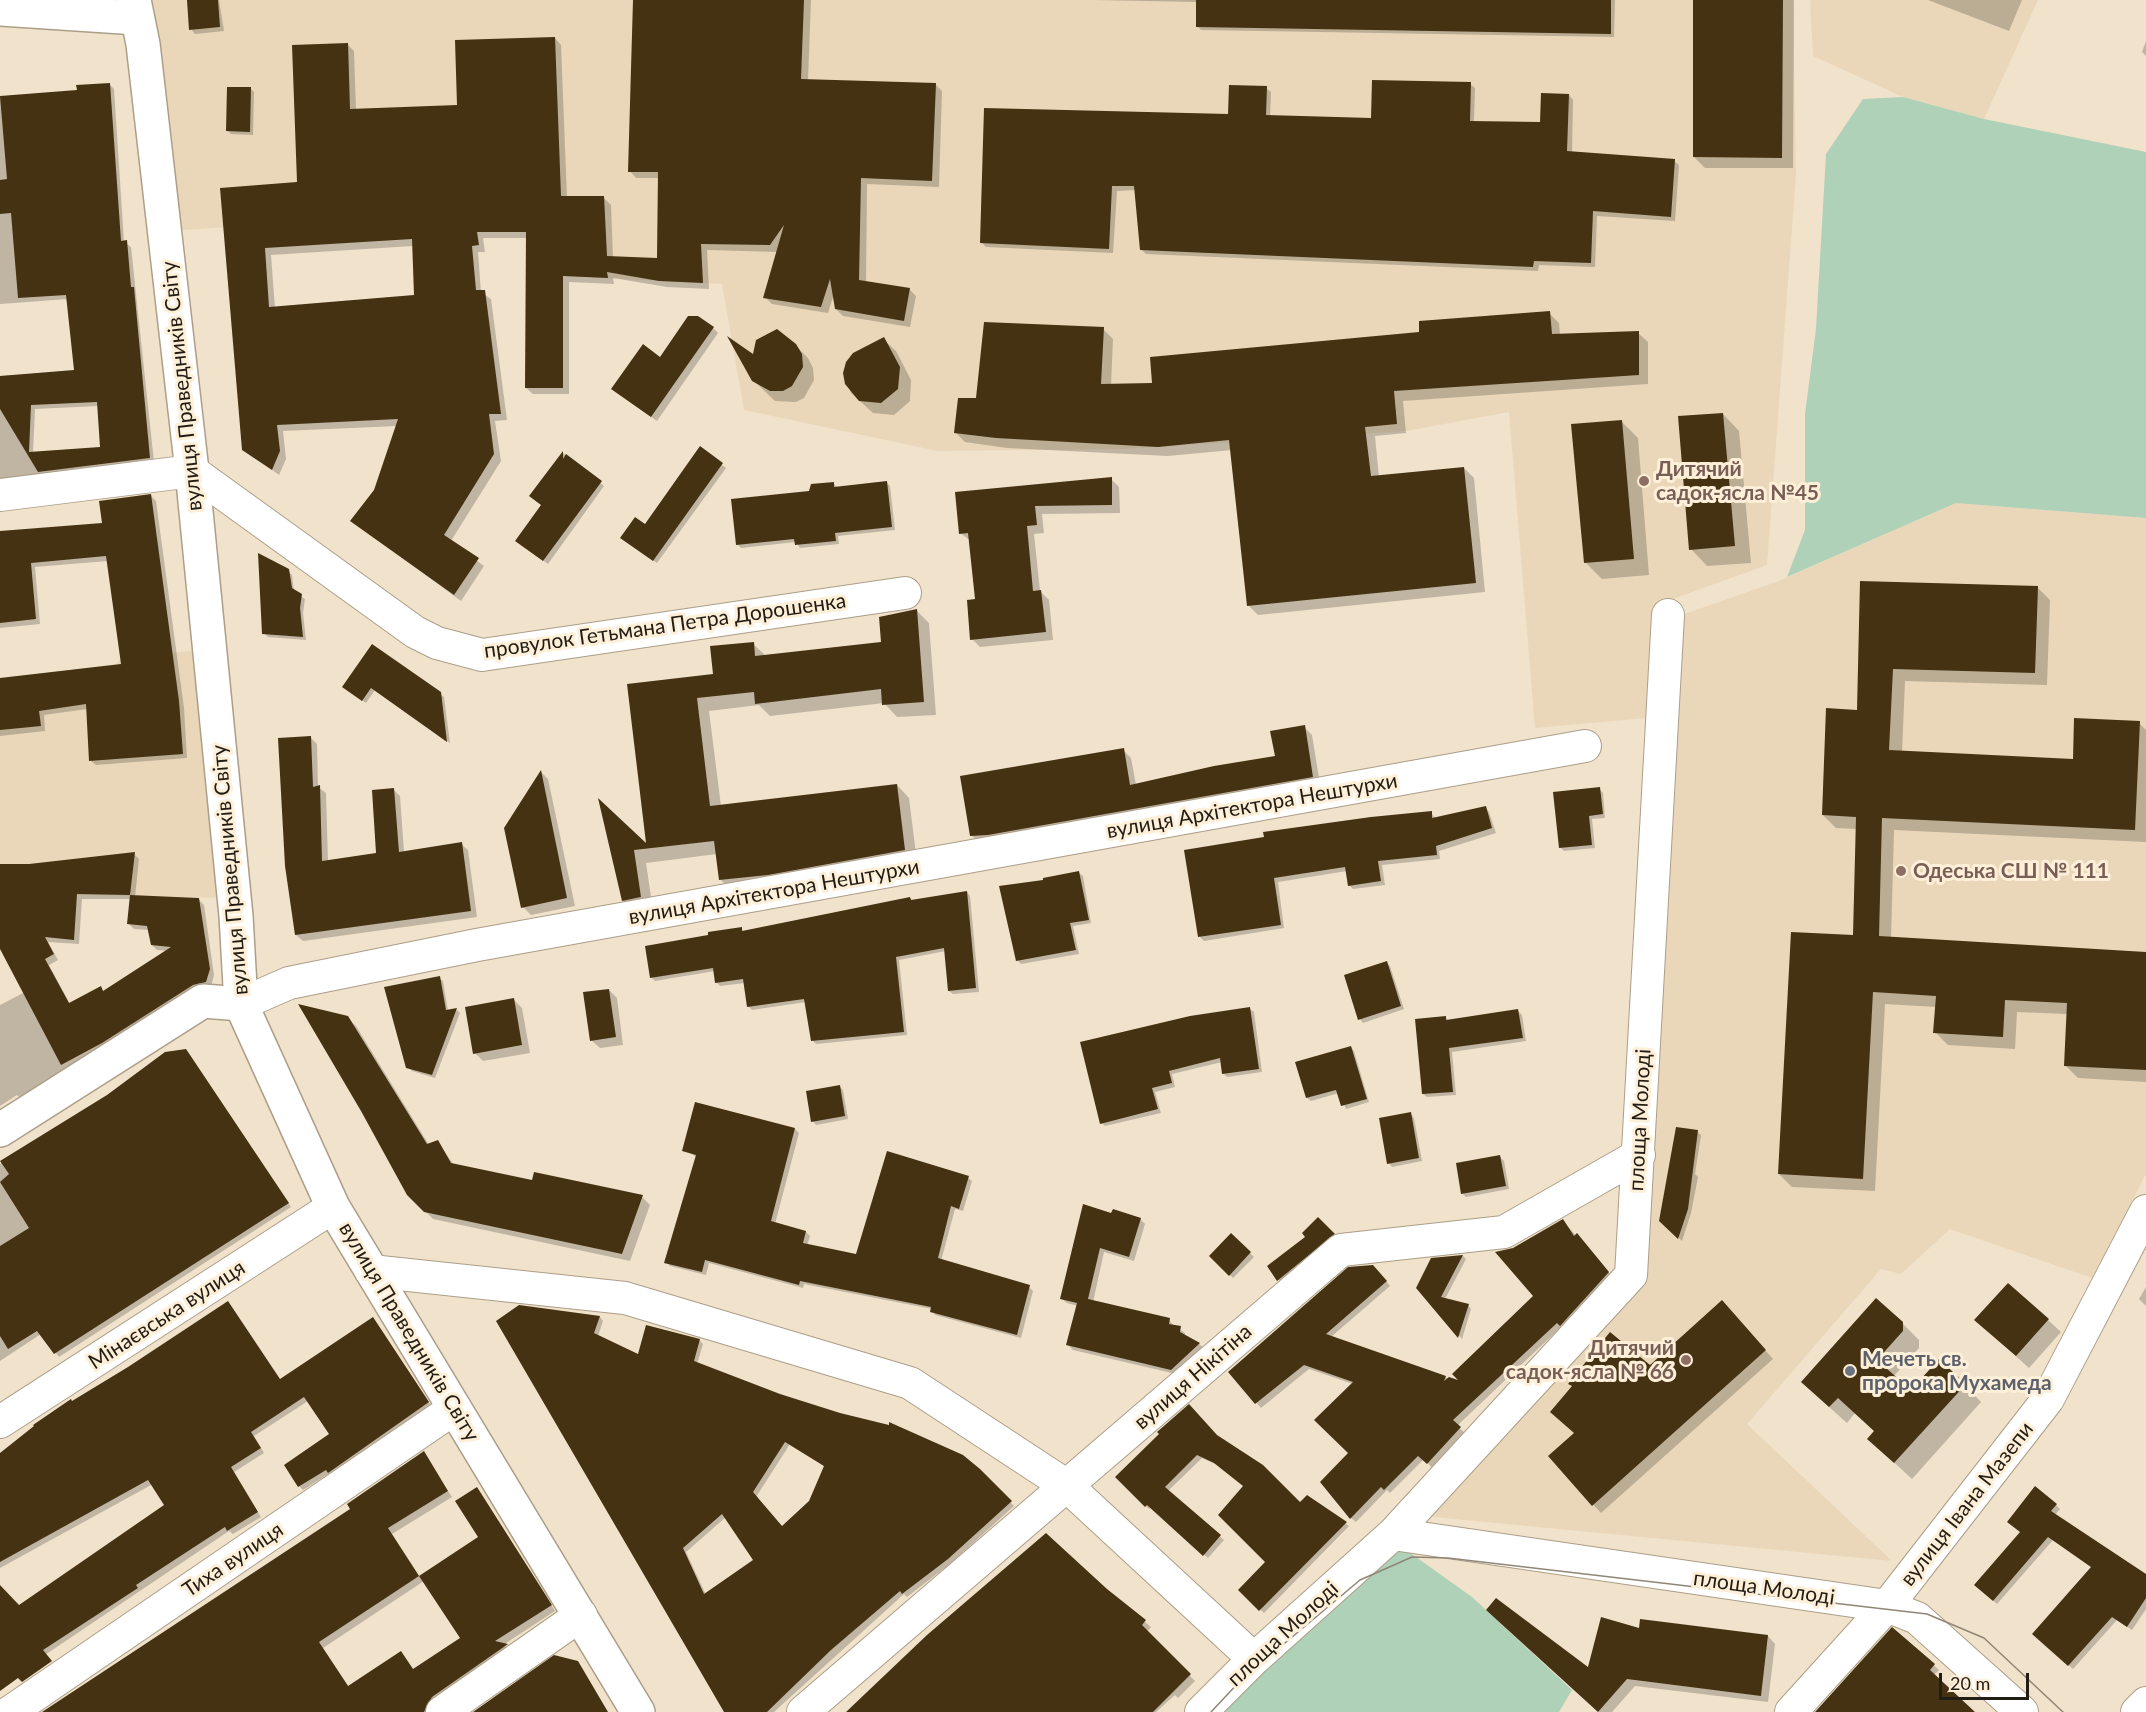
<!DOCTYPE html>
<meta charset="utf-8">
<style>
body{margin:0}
#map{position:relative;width:2146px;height:1712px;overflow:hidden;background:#f1e2cb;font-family:Lato,sans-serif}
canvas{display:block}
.scale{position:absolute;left:1939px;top:1673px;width:90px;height:27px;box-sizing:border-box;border:3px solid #221d14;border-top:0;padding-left:8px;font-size:18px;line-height:21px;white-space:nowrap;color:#221d14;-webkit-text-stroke:4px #feefd8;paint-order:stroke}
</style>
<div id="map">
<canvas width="2146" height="1712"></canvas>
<div class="scale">20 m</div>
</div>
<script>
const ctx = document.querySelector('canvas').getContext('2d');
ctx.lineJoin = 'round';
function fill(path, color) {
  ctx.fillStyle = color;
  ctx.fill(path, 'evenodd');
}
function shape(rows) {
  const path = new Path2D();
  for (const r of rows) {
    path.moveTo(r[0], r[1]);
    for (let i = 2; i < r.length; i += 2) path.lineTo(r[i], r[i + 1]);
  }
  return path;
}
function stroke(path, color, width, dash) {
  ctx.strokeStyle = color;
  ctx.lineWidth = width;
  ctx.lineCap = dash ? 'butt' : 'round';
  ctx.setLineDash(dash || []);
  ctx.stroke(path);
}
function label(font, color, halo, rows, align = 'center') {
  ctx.font = font + ' Lato,sans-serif';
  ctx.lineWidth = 6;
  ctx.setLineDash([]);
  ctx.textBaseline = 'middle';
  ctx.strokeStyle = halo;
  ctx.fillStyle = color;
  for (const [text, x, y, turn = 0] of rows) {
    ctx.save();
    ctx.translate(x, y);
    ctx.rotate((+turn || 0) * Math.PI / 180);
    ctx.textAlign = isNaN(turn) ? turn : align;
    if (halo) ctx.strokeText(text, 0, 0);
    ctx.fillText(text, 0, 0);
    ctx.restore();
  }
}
fill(shape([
 [142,0,1793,0,1796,174,1767,565,1656,605,1646,718,1535,728,1509,412,1406,431,1124,449,938,451,744,410,722,284,563,276,561,205,169,231],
 [1810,0,2038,0,1984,119,1903,97,1813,56],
 [1956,503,2146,518,2146,1174,2092,1278,1950,1229,1901,1274,1881,1269,1747,1424,1892,1561,1423,1516,1630,1296,1673,618,1779,581],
 [205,649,231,898,82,895,0,889,0,678,115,665,120,659]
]), '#ead7ba');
fill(shape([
 [1903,97,1984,119,2146,152,2146,518,1956,503,1787,577,1805,530,1805,414,1816,329,1826,154,1863,99],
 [1395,1542,1472,1597,1572,1690,1559,1712,1207,1712]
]), '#afd1b7');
fill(shape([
 [187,0,219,0,224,31,195,34,191,29],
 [634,0,811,0,808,80,935,84,942,91,939,187,867,184,866,282,909,289,916,296,910,327,843,316,836,309,834,294,828,313,772,304,765,297,778,252,707,250,709,289,667,287,613,278,614,284,569,282,569,394,533,394,526,388,527,238,483,238,485,252,478,252,481,292,491,299,507,420,495,421,501,461,451,541,484,566,461,601,352,521,375,491,397,426,283,431,286,459,279,475,244,449,222,190,298,184,347,44,354,51,356,110,459,106,555,38,561,45,567,198,604,198,611,205,613,258,658,259,659,178,636,178,630,171],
 [413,246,416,296,275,308,271,255],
 [1092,0,1615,0,1614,37,1201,30,1197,26,1198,2],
 [1695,0,1794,0,1793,168,1705,168,1694,157],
 [1928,0,2022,0,2009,31],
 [2146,41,2146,56,2142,52],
 [1470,84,1475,88,1474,122,1542,123,1569,95,1573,100,1572,153,1674,161,1679,165,1675,221,1597,216,1595,267,1539,265,1538,271,1146,254,1141,249,1136,190,1117,191,1113,253,986,247,982,243,1229,116,1266,88,1271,92,1270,117,1373,120],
 [110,85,114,89,124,242,131,247,154,462,0,482,0,369,0,376,76,371,68,299,0,304,0,97,78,91],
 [99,406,102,448,33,453,35,409],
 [251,89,254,92,253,135,231,134,228,131],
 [1549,313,1559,323,1560,335,1638,333,1648,342,1648,384,1403,401,1406,433,1375,436,1379,477,1464,468,1474,478,1485,592,1258,615,1248,605,1232,450,1168,456,1007,448,965,442,956,433,977,400,1103,329,1113,339,1111,386,1154,385,1421,333],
 [713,328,718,333,657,421,619,394,660,359],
 [883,339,896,351,911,380,910,401,894,415,873,413,851,393,845,373],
 [795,345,808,358,813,368,814,380,804,398,796,402,775,401,753,380,754,357],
 [1723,414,1739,431,1751,563,1707,566,1691,549],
 [1621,421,1638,438,1649,575,1602,579,1585,562],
 [700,448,726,468,657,563,622,538,645,526],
 [563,453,604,486,548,564,520,544,542,505],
 [1111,479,1119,487,1120,513,1042,514,1044,533,1034,534,1040,591,1049,600,1053,640,980,647,972,639,977,600,971,541,960,533,957,494],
 [833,483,838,488,887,483,890,486,895,530,838,536,839,544,800,548,796,542,741,548,737,544,810,492],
 [151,496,156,501,184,708,187,758,96,765,90,760,87,709,44,715,45,731,0,736,0,679,122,665,108,561,35,567,40,624,0,628,0,533,103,524],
 [288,571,292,575,294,592,305,599,303,613,306,640,268,637,264,633],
 [1861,583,2037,587,2050,600,2047,685,1905,681,1902,753,2074,761,2139,723,2146,730,2146,842,1894,830,1891,939,2146,953,2146,1082,2078,1078,2065,1065,2068,1014,2017,1012,2015,1049,1948,1045,1935,1032,1936,1007,1885,1004,1875,1191,1792,1187,1779,1174,1854,937,1857,829,1836,828,1823,815,1858,711],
 [917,611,929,623,936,715,897,717,884,703,770,716,759,705,709,711,721,806,897,785,909,798,917,862,733,892,721,880,717,854,646,863,653,910,636,913,623,900,601,803,648,847,628,686,715,675,753,644,766,656,882,643],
 [372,646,444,697,450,743,375,690,366,703,347,690],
 [1304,727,1312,735,1320,784,980,843,971,835,1123,750,1131,758,1136,785,1276,758],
 [311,738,317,744,318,787,326,793,328,862,377,855,394,790,400,796,404,852,461,844,468,850,477,917,303,941,296,935],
 [541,772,548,779,575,906,531,915,523,907],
 [1599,789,1603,793,1605,818,1592,819,1595,848,1564,851,1561,848],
 [1485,808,1489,812,1496,833,1439,851,1440,859,1382,865,1385,885,1353,889,1349,885,1347,871,1278,882,1284,928,1204,941,1200,937,1186,851,1431,813,1436,819],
 [134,854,139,859,135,897,198,899,204,905,214,975,211,987,20,1098,17,1095,0,1106,0,1005,25,992,0,946,0,866,29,866],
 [82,899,131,899,129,924,134,929,149,930,152,945,157,950,168,951,104,992,100,988,70,1004,49,965,58,960,48,942,79,944],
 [1079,873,1083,876,1091,923,1073,926,1079,954,1021,964,1017,960,1045,882],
 [967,892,970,896,979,992,953,994,949,991,946,951,899,960,907,1035,816,1044,812,1040,806,1002,752,1010,748,1006,745,983,720,986,716,982,715,971,655,981,651,977,741,929,745,932,910,898,913,901],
 [1386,963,1390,966,1404,1009,1363,1023,1360,1019],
 [439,978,443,981,448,1011,457,1010,460,1013,435,1078,412,1071,408,1067],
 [609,990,617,998,623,1045,600,1048,591,1040],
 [514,1000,522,1008,530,1053,483,1061,475,1053],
 [1250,1009,1254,1012,1262,1072,1227,1077,1223,1073,1222,1062,1172,1074,1175,1087,1155,1092,1161,1113,1105,1126,1102,1123],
 [1518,1011,1522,1015,1526,1041,1452,1052,1456,1095,1427,1097,1423,1094,1445,1017,1449,1021],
 [347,1018,356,1026,429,1145,437,1141,454,1165,533,1182,642,1197,650,1205,630,1261,433,1219,408,1194],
 [1351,1047,1354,1051,1369,1102,1346,1109,1339,1093,1311,1101,1307,1098],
 [190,1055,291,1207,59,1357,41,1334,0,1361,0,1164,108,1096],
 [839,1086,843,1090,848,1119,816,1125,813,1121],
 [1411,1114,1414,1118,1422,1161,1392,1167,1389,1163],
 [795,1129,799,1133,775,1224,806,1232,810,1236,807,1246,857,1256,968,1178,972,1181,963,1211,955,1209,941,1261,1029,1287,1033,1291,1021,1338,935,1315,932,1309,804,1284,803,1288,709,1263,706,1275,670,1266,666,1262,697,1157,684,1150],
 [1697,1132,1701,1135,1695,1174,1698,1177,1691,1213,1682,1241,1661,1221],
 [1500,1157,1504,1161,1509,1189,1466,1197,1463,1194],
 [1112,1215,1140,1219,1145,1224,1134,1261,1104,1252,1093,1302,1169,1320,1174,1326,1185,1333,1185,1336,1199,1344,1204,1348,1176,1374,1073,1350,1068,1345,1078,1306,1067,1303,1062,1299],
 [1318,1219,1337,1238,1282,1284,1269,1267,1307,1237],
 [1563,1221,1613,1277,1565,1329,1562,1326,1457,1426,1465,1433,1432,1468,1424,1459,1390,1493,1387,1490,1356,1522,1351,1518,1353,1384,1309,1369,1261,1408,1230,1372,1378,1271,1390,1286,1331,1337,1464,1384,1535,1297,1513,1249],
 [1231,1235,1254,1257,1233,1278,1211,1256],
 [1463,1256,1466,1259,1445,1299,1468,1305,1471,1309,1462,1339,1417,1288,1432,1260],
 [2146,1287,2146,1306,2139,1299],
 [519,1306,600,1317,603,1321,598,1336,638,1356,647,1327,700,1341,703,1344,697,1364,979,1470,1014,1506,951,1563,907,1597,904,1594,774,1712,726,1712],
 [790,1444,825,1467,810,1502,782,1528,756,1497],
 [726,1517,755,1560,706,1595,686,1552],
 [1729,1310,1773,1359,1601,1513,1550,1457,1650,1367],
 [373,1318,432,1407,333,1476,330,1473,303,1490,299,1486,331,1435,308,1401,254,1436,264,1453,234,1472,261,1517,233,1534,229,1531,33,1663,0,1672,0,1587,19,1607,166,1505,153,1484,0,1568,0,1455,73,1403,281,1380],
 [2048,1320,2061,1332,2029,1368,1989,1332],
 [1902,1323,1919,1340,1919,1348,1893,1377,1911,1393,1965,1385,1981,1402,1912,1479,1886,1455,1875,1432,1855,1413,1847,1423,1819,1398],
 [1217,1436,1300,1504,1307,1497,1349,1526,1264,1613,1240,1590,1267,1562,1245,1486,1220,1466,1202,1458,1168,1491,1224,1540,1208,1558,1151,1508,1149,1509,1117,1477],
 [423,1453,452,1497,392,1534,420,1577,480,1537,477,1489,555,1611,503,1645,511,1650,430,1712,52,1712,352,1510],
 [424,1581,462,1639,414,1670,401,1653,349,1687,323,1648],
 [2056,1505,2060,1509,2055,1515,2146,1576,2146,1609,2132,1630,2117,1620,2073,1669,2034,1634,2092,1568,2053,1540,1997,1604,1976,1584],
 [1106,1590,1151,1627,1147,1632,1195,1681,1178,1698,1175,1695,1156,1712,848,1712],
 [1495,1618,1589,1670,1641,1630,1768,1636,1775,1644,1768,1702,1635,1686,1612,1712,1599,1712],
 [1895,1630,1939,1670,1934,1675,1973,1712,1817,1712]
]), '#0003');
fill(shape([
 [187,0,218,0,220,27,189,30],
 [633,0,804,0,801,79,936,83,932,181,861,178,859,280,910,288,904,321,835,309,830,279,821,307,763,298,784,225,770,245,701,244,703,283,659,281,607,272,608,278,563,276,563,388,525,388,526,232,477,232,479,245,472,246,476,290,485,290,501,414,489,414,494,454,444,535,479,558,454,595,350,521,374,490,398,419,277,425,280,451,272,470,242,450,220,188,297,182,292,45,348,43,350,109,457,105,455,40,555,37,561,196,604,196,607,256,657,258,658,172,628,172],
 [412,239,414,295,269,307,265,248],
 [1196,0,1611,0,1611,34,1196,27],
 [1693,0,1783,0,1782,158,1693,157],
 [1372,80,1471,82,1470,121,1540,122,1541,93,1569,94,1567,151,1675,159,1671,217,1593,211,1591,263,1534,261,1533,267,1140,250,1134,186,1112,186,1109,249,980,243,984,108,1228,114,1229,85,1267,86,1266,115,1371,118],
 [110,83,121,241,127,240,131,287,134,287,150,458,38,472,0,409,0,376,74,370,66,295,18,298,11,213,0,214,0,180,7,179,0,96,77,90,76,85],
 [97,402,100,447,29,452,31,405],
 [227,87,251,87,250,132,226,131],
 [1550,311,1552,334,1639,331,1639,375,1394,391,1397,424,1365,427,1371,476,1464,467,1476,583,1247,606,1229,440,1158,447,996,438,954,433,958,398,976,398,984,322,1104,327,1101,384,1152,383,1150,357,1419,332,1419,321],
 [688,316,698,316,714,327,651,417,611,389,643,344,660,357],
 [777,329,796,344,802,354,803,367,792,386,783,391,770,391,752,381,727,336,753,354,756,340],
 [884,337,900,367,898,389,881,403,859,401,845,384,843,373,846,362,853,353],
 [1723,413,1735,546,1689,550,1678,416],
 [1622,420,1634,559,1584,563,1571,424],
 [700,446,723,463,653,561,620,538,635,517,645,524],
 [563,451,563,459,566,454,602,481,543,561,515,541,541,505,529,496],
 [1112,477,1112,505,1035,506,1037,525,1027,526,1033,591,1041,590,1046,632,970,640,967,600,975,599,968,533,959,534,955,492],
 [887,481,892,527,835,533,836,541,795,545,794,539,736,545,731,499,809,491,811,484,834,482,834,487],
 [151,494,179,701,183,754,89,761,86,704,39,711,41,726,0,730,0,678,121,664,106,556,31,563,36,619,0,623,0,531,102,523,99,501],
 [258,553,289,569,292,588,302,594,300,608,303,637,262,634],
 [1860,581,2038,586,2035,673,1893,669,1889,750,2073,759,2074,718,2140,721,2135,830,1882,818,1879,936,2146,952,2146,1070,2064,1066,2067,1003,2005,1000,2003,1037,1933,1033,1936,996,1873,992,1863,1179,1778,1174,1791,932,1853,935,1856,817,1822,815,1826,708,1857,710],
 [917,609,924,702,882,705,881,689,755,704,754,692,697,698,710,806,897,784,905,850,768,875,719,880,714,841,634,850,641,897,622,901,598,798,646,843,627,684,713,674,710,646,754,642,755,656,881,642,879,617],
 [372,644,441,692,447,742,371,688,362,701,342,687],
 [1305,725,1313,777,988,835,970,836,960,776,1124,748,1130,785,1214,766,1275,756,1270,731],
 [311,736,313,787,320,785,322,861,376,853,372,790,394,788,399,852,462,842,471,911,295,935,285,866,278,738],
 [541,770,567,898,521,908,504,828],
 [1600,787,1603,814,1589,816,1592,845,1559,848,1553,792],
 [1486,806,1492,828,1436,846,1437,855,1378,861,1381,881,1348,886,1345,867,1274,878,1281,925,1198,937,1184,850,1264,837,1263,832,1371,817,1432,811,1432,818],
 [135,852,130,895,199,898,210,969,206,982,193,985,102,1043,61,1065,0,949,0,864,29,864],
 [77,894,130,895,127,924,147,926,151,945,171,947,103,991,101,986,69,1003,45,959,54,954,45,937,74,940],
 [1079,871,1089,920,1070,923,1076,950,1016,961,999,886,1043,880,1043,878],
 [967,891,976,988,948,991,944,948,896,957,904,1032,811,1041,804,999,747,1007,743,979,715,983,713,968,650,978,645,946,708,935,708,932,742,927,742,931,910,897,911,900],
 [1387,961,1401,1006,1358,1020,1344,975],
 [440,976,446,1010,457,1008,432,1075,406,1068,384,987],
 [609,989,616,1037,590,1041,583,992],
 [514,998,522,1045,473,1054,465,1007],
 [298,1004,348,1016,427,1144,438,1140,451,1163,532,1180,534,1172,643,1195,622,1254,424,1212,407,1195,361,1111],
 [1250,1007,1259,1069,1222,1074,1220,1058,1169,1071,1172,1083,1152,1088,1158,1109,1100,1124,1080,1042,1190,1016],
 [1518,1009,1523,1038,1449,1048,1453,1092,1422,1094,1415,1019,1446,1016,1446,1020],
 [1351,1046,1367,1099,1341,1106,1336,1090,1306,1098,1295,1062],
 [186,1049,289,1203,54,1354,37,1331,8,1349,0,1336,0,1246,29,1228,0,1182,9,1174,0,1161,107,1095,165,1052],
 [840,1085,845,1116,811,1122,806,1091],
 [695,1102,795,1128,771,1221,806,1231,803,1243,856,1254,887,1151,969,1176,959,1209,951,1206,938,1258,1030,1285,1017,1335,930,1312,931,1307,800,1281,799,1285,705,1260,702,1272,664,1263,696,1155,682,1151],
 [1411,1112,1419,1158,1387,1164,1379,1118],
 [1676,1127,1698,1130,1688,1209,1678,1239,1659,1221],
 [1500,1155,1506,1186,1461,1194,1456,1163],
 [1083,1204,1111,1213,1113,1209,1141,1218,1129,1257,1100,1248,1088,1299,1170,1318,1169,1324,1181,1326,1180,1332,1200,1343,1171,1370,1066,1345,1077,1303,1060,1299],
 [1318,1217,1335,1234,1277,1281,1267,1266,1305,1237,1302,1233],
 [1563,1219,1574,1236,1577,1233,1609,1272,1560,1326,1557,1323,1453,1420,1461,1427,1427,1464,1418,1456,1384,1490,1381,1487,1350,1519,1320,1482,1348,1453,1314,1420,1353,1382,1304,1365,1255,1404,1228,1372,1348,1267,1373,1265,1387,1281,1326,1334,1446,1376,1444,1381,1449,1377,1458,1380,1452,1374,1533,1296,1495,1252,1513,1248],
 [1231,1233,1251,1252,1229,1276,1209,1256],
 [1463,1255,1441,1297,1469,1304,1458,1338,1416,1288,1431,1258],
 [2008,1283,2049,1319,2016,1356,1974,1320],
 [1876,1298,1903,1322,1903,1331,1877,1360,1911,1390,1939,1359,1966,1384,1894,1463,1867,1439,1874,1431,1838,1398,1829,1407,1801,1382],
 [1722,1300,1766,1350,1592,1506,1548,1456,1574,1433,1550,1412,1572,1386,1568,1384,1610,1332,1650,1365],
 [228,1301,280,1379,373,1317,429,1402,328,1473,326,1470,298,1487,284,1465,329,1434,304,1397,251,1432,261,1448,231,1467,258,1512,227,1531,225,1527,136,1585,138,1588,43,1650,52,1661,22,1682,18,1678,0,1691,0,1585,19,1605,164,1505,148,1480,0,1562,0,1453,34,1426,33,1425,71,1399,72,1401,128,1367],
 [519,1305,600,1316,594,1333,638,1354,646,1325,700,1339,694,1361,780,1394,840,1413,889,1425,889,1422,963,1455,980,1469,1012,1501,948,1559,902,1594,900,1591,831,1650,767,1712,724,1712,496,1321],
 [785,1442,824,1466,809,1501,782,1526,753,1492],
 [722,1514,753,1560,704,1594,683,1548],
 [1189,1404,1217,1435,1263,1465,1300,1502,1307,1495,1347,1522,1259,1611,1238,1590,1265,1562,1218,1515,1243,1486,1214,1463,1197,1455,1165,1487,1221,1535,1203,1556,1147,1505,1145,1507,1115,1477,1159,1434,1157,1432],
 [424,1451,448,1491,388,1528,419,1576,478,1537,455,1501,477,1487,552,1605,495,1641,508,1644,432,1697,424,1712,42,1712,350,1509,347,1504],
 [419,1576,460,1638,413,1669,401,1651,348,1686,319,1642],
 [2035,1486,2057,1504,2051,1511,2146,1574,2146,1598,2127,1627,2112,1617,2068,1666,2032,1634,2091,1567,2048,1537,1993,1601,1974,1585,2020,1532,2007,1522],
 [1046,1533,1107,1589,1146,1620,1142,1625,1191,1674,1153,1712,846,1712,927,1635],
 [1496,1598,1588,1667,1601,1617,1639,1628,1640,1619,1768,1635,1761,1696,1627,1679,1598,1712,1486,1610],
 [1892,1627,1935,1664,1930,1670,1975,1712,1815,1712],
 [554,1655,578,1661,608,1712,473,1712]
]), '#443213');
const minor = shape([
 [0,495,192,471,415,632,437,643,482,655,905,593],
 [241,1004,289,983,477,945,1585,746],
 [371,1271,625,1298,910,1383,1067,1486,1254,1659],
 [0,1422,333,1207],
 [1393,1534,1887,1606,1917,1618,2022,1712],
 [10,1712,455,1408],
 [442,1712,581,1615],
 [803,1712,1341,1250,1504,1232,1639,1155],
 [1201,1712,1254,1659,1393,1534,1631,1275,1668,615],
 [1791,1712,1887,1606,2048,1399,2146,1211],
 [2137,1712,2146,1703]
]);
const tertiary = shape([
 [0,9,137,18]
]);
const secondary = shape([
 [134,0,143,44,192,471,236,916,241,1004,333,1207,638,1712],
 [0,1130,203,1001,241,1004]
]);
stroke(minor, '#ac9e88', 34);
stroke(tertiary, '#ac9e88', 36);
stroke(secondary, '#ac9e88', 36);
stroke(minor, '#fff', 32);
stroke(tertiary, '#fff', 33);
stroke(secondary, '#fff', 33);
stroke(shape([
 [1211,1712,1241,1680,1360,1580,1412,1557,1448,1558,1927,1614,1984,1638,2063,1712]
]), '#908676', 1.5);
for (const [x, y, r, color] of [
 [1644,481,6,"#8d6e63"],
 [1901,871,6,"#8d6e63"],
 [1686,1360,6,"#8d6e63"],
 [1850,1371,6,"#6b7280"]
]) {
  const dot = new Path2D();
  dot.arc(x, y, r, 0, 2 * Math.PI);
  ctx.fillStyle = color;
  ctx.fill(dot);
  stroke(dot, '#feefd8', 2);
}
label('21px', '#221d14', '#feefd8', [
 ["вулиця Праведників Світу",182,386,-96],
 ["провулок Гетьмана Петра Дорошенка",665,626,-8],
 ["вулиця Архітектора Нештурхи",1252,806,-10],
 ["вулиця Праведників Світу",230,870,-95],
 ["вулиця Архітектора Нештурхи",774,892,-10],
 ["площа Молоді",1640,1120,-87],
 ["Мінаєвська вулиця",167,1315,-33],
 ["вулиця Праведників Світу",409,1332,59],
 ["вулиця Нікітіна",1193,1377,-41],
 ["вулиця Івана Мазепи",1967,1504,-52],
 ["Тиха вулиця",233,1560,-34],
 ["площа Молоді",1764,1588,8],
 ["площа Молоді",1283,1634,-43]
]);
label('bold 21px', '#785e54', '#feefd8', [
 ["Дитячий",1656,469],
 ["садок-ясла №45",1656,493],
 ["Одеська СШ № 111",1913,871],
 ["Дитячий",1674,1348,"right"],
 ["садок-ясла № 66",1674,1372,"right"]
], 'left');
label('bold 21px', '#5b616d', '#feefd8', [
 ["Мечеть св.",1862,1359],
 ["пророка Мухамеда",1862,1383]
], 'left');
</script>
